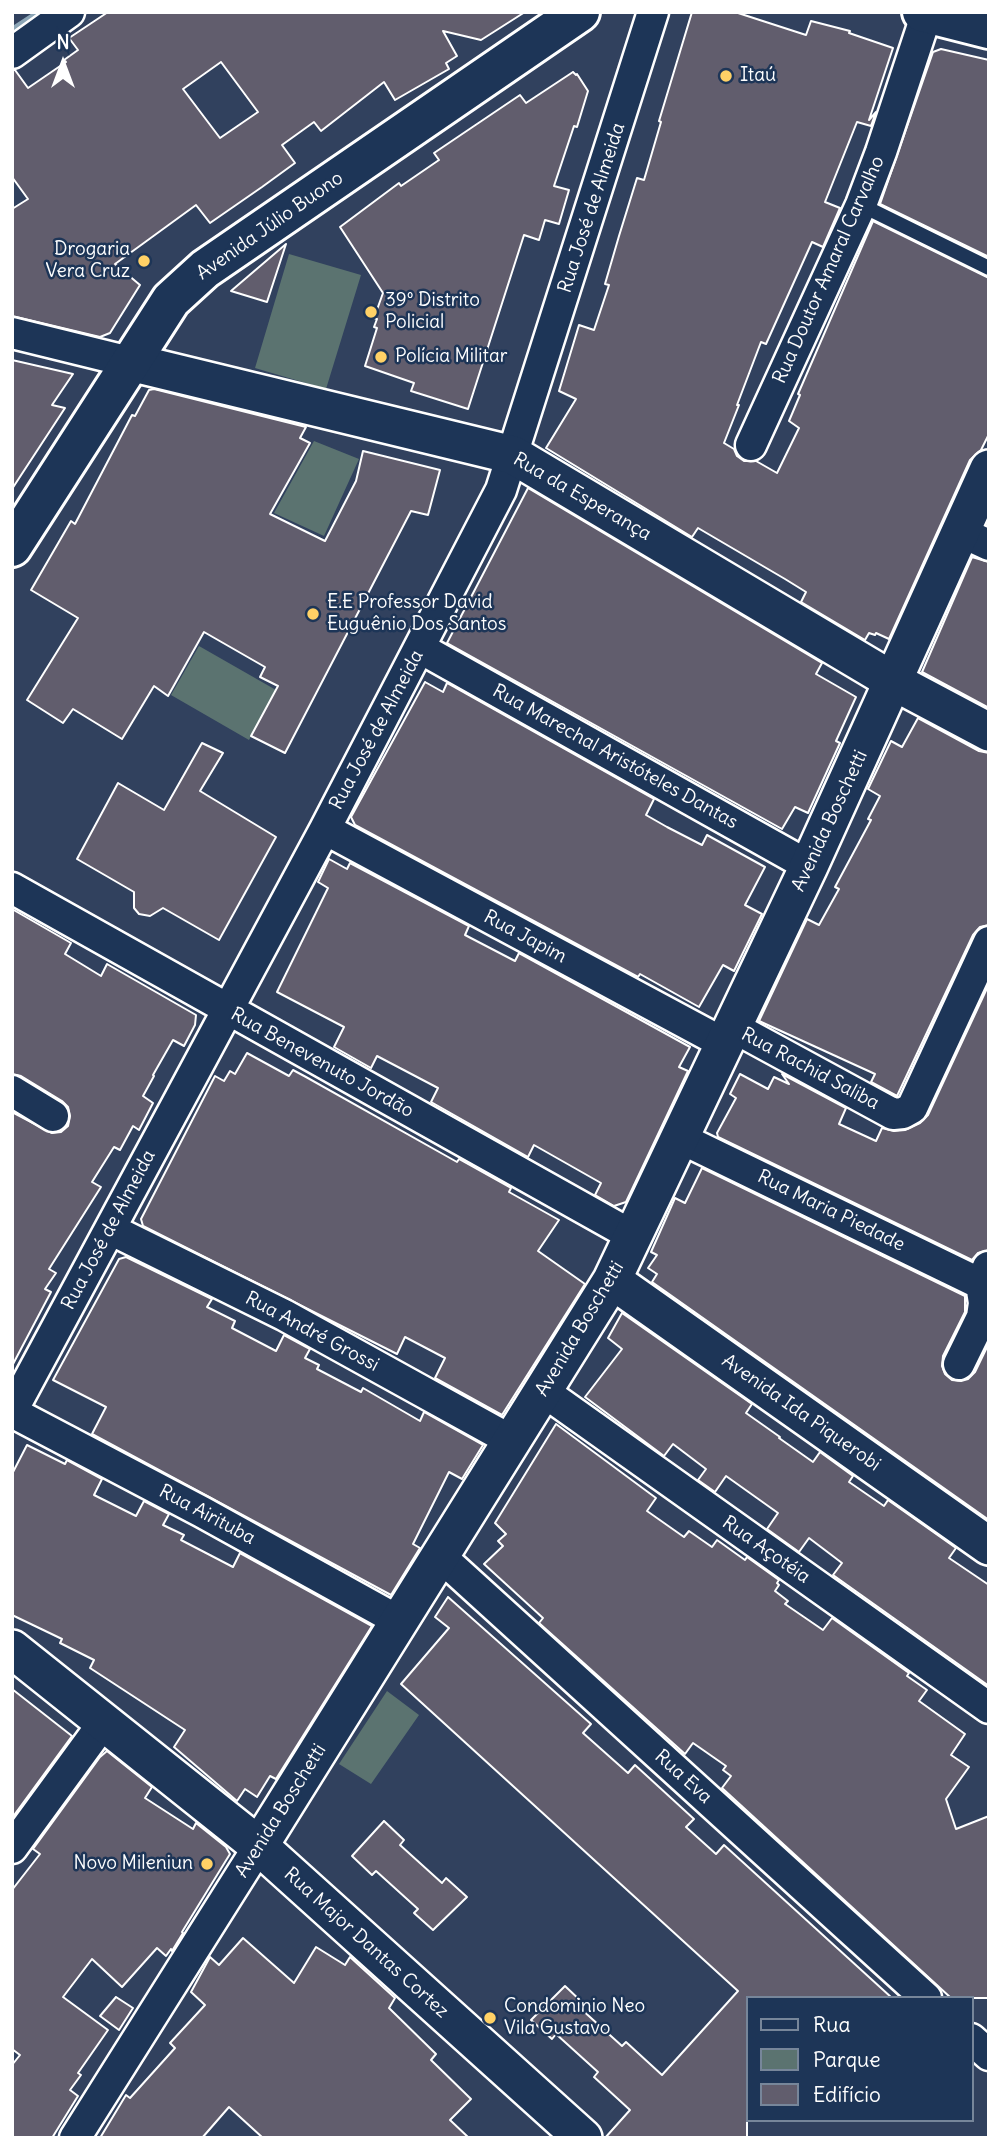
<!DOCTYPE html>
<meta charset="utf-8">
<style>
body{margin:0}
#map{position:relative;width:1001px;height:2150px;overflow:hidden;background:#31415e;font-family:Delius,sans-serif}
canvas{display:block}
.frame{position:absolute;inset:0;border:14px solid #fff;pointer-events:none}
.legend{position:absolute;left:746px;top:1996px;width:228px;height:126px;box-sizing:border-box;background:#1d3557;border:2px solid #77869a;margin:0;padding:9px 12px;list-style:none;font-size:21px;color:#fff}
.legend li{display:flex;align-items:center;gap:14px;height:35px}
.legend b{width:35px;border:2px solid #77869a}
.north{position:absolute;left:28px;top:28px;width:70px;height:70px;-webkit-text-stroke:5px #1d3557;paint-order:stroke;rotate:0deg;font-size:19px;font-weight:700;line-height:28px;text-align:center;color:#fff}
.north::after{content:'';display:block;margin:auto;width:24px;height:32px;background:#fff;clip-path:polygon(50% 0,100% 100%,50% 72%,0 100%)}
</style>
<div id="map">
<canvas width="1001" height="2150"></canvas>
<div class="frame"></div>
<ul class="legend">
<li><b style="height:9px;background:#1d3557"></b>Rua</li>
<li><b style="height:19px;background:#5b7370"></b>Parque</li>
<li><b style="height:19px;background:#615d6d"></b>Edifício</li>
</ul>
<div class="north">N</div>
</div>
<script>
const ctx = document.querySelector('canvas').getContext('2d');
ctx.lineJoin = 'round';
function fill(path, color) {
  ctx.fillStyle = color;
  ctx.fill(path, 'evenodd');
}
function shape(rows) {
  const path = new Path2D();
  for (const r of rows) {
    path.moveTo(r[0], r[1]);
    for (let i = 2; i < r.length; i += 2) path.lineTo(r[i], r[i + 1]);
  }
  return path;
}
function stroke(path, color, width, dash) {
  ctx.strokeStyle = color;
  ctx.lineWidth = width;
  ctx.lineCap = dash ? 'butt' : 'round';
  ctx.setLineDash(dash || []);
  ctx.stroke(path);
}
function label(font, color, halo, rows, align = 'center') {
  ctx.font = font + ' Delius,sans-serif';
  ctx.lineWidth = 5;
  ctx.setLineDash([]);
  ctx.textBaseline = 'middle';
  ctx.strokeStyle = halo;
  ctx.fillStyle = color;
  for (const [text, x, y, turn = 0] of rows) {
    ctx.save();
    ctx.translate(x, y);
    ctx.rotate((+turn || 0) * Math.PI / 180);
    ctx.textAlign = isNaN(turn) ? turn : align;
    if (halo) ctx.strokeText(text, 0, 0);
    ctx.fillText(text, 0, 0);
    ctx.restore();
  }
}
fill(shape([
 [289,254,361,275,326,389,255,368],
 [314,441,359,459,324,536,274,513],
 [199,646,276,690,249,740,171,695],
 [387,1691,419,1715,371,1784,339,1764]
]), '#5b7370');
stroke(shape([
 [12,31,41,12]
]), '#8ca6b7', 8);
const building = shape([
 [108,12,525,12,481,40,443,31,457,56,446,63,449,69,395,100,384,82,321,131,314,122,282,145,295,163,262,187,210,223,196,205,115,264,140,285,110,333,100,337,12,316,12,209,28,199,12,177,12,70,15,70,28,88,66,62,64,60,78,50,69,38,108,12],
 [221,62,258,112,220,138,183,89,221,62],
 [692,12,735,12,806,35,811,21,850,31,849,33,893,48,869,120,876,112,871,126,857,122,825,202,840,208,823,247,812,242,766,344,761,342,737,405,739,405,724,443,734,449,737,456,744,461,756,461,777,473,799,428,789,421,800,395,798,394,873,221,989,278,989,434,981,450,970,460,889,639,876,633,875,635,869,633,865,640,801,602,806,592,785,579,698,528,692,537,546,448,576,399,559,391,579,325,594,330,609,285,605,284,619,236,637,178,644,180,661,122,659,121,692,12],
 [941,49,989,60,989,257,880,204,933,52,941,49],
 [573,72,576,75,577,74,588,91,577,127,574,126,554,186,569,190,559,224,545,220,539,240,524,235,468,409,411,391,414,383,365,366,377,328,374,327,377,319,374,318,383,293,340,227,399,183,401,186,439,160,434,153,520,95,526,103,573,72],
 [286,244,267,302,231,291,252,273,286,244],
 [12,360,73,374,52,405,65,408,12,489,12,360],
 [154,389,306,427,300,438,310,443,270,514,325,541,356,481,363,451,440,470,428,515,411,511,285,753,251,736,278,686,260,677,265,667,204,632,168,696,154,686,122,739,73,709,63,723,27,700,78,618,31,590,71,521,75,524,132,415,135,416,149,390,154,389],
 [528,488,822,663,816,674,856,697,836,741,840,743,808,813,795,807,782,829,447,643,528,488],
 [972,557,989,562,989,708,922,672,972,557],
 [425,682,443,692,447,683,654,799,646,815,667,827,702,845,707,835,765,867,745,905,762,914,734,971,723,965,699,1007,640,974,638,977,355,825,351,817,425,682],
 [918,718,979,751,989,753,989,925,980,927,973,935,897,1096,871,1082,875,1074,759,1021,807,919,819,925,839,889,835,887,871,820,868,819,880,796,868,789,891,741,902,747,918,718],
 [202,743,223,753,200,791,276,837,219,940,163,908,150,916,139,914,134,908,134,892,77,859,118,783,164,810,202,743],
 [329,859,347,869,350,863,469,926,465,935,515,961,519,953,690,1047,679,1067,688,1071,626,1202,614,1206,595,1195,601,1183,534,1145,528,1157,431,1102,438,1088,377,1056,371,1068,334,1047,344,1027,277,992,328,888,318,882,329,859],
 [12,909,71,943,65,954,101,976,107,964,196,1015,195,1025,184,1046,173,1040,153,1075,154,1076,143,1096,153,1103,139,1130,133,1126,120,1150,114,1147,92,1182,101,1187,49,1269,56,1273,45,1289,51,1292,12,1366,12,1112,52,1133,61,1132,68,1126,70,1116,68,1107,62,1101,21,1076,12,1074,12,909],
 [989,984,989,1250,978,1253,972,1260,718,1137,717,1133,736,1098,730,1094,740,1074,768,1089,774,1077,789,1084,782,1074,846,1108,839,1124,876,1141,882,1128,894,1131,905,1130,920,1123,928,1115,989,984],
 [247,1053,289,1076,293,1070,306,1077,457,1162,459,1159,511,1188,509,1192,559,1220,538,1251,585,1284,502,1415,435,1378,445,1358,405,1337,397,1354,143,1226,141,1219,215,1076,224,1081,230,1071,235,1074,247,1053],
 [702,1168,965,1296,965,1312,943,1356,942,1366,945,1374,952,1380,961,1381,968,1379,975,1372,989,1343,989,1520,652,1282,657,1274,648,1268,657,1255,651,1252,675,1198,685,1203,702,1168],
 [126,1257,212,1299,207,1307,235,1321,232,1328,276,1351,284,1335,310,1349,305,1358,319,1365,317,1369,361,1392,363,1388,420,1421,424,1412,483,1445,462,1479,449,1472,413,1544,420,1548,391,1595,92,1434,106,1407,53,1380,119,1259,126,1257],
 [622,1313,752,1404,746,1413,780,1437,779,1438,813,1462,820,1452,853,1476,849,1482,884,1506,888,1500,956,1548,949,1558,989,1585,989,1686,833,1575,842,1563,809,1538,799,1552,767,1529,778,1513,726,1476,715,1492,698,1480,706,1469,673,1444,664,1456,585,1397,622,1349,608,1338,622,1313],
 [556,1424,656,1498,647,1511,684,1537,689,1531,712,1547,717,1540,745,1560,747,1557,779,1580,777,1583,779,1585,775,1591,788,1601,785,1604,823,1630,832,1618,909,1673,907,1676,927,1690,919,1701,965,1734,951,1755,969,1767,946,1799,956,1829,989,1816,989,1998,951,1998,722,1788,731,1776,723,1770,726,1766,693,1743,685,1754,539,1623,543,1618,484,1564,503,1546,498,1541,506,1534,495,1523,556,1424],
 [27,1445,65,1464,67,1460,102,1479,94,1495,136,1516,144,1501,169,1514,163,1525,184,1535,181,1540,233,1567,240,1553,372,1626,276,1779,270,1776,257,1797,245,1789,237,1801,174,1747,185,1730,90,1668,94,1660,60,1643,62,1639,12,1615,12,1474,27,1445],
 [448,1597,591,1724,583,1733,628,1773,635,1765,694,1819,686,1827,716,1854,724,1845,892,1998,747,1998,747,2138,605,2138,630,2110,594,2077,598,2072,556,2034,552,2039,531,2020,565,1986,584,2004,580,2008,622,2046,626,2042,662,2075,738,1991,401,1684,449,1628,435,1617,448,1597],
 [12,1689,72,1736,12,1818,12,1689],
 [107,1751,152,1787,145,1798,193,1829,196,1823,226,1847,230,1854,182,1932,183,1933,172,1951,171,1949,166,1956,157,1948,122,1987,92,1959,63,1997,108,2030,78,2073,81,2075,70,2090,78,2096,52,2138,12,2138,12,2065,20,2055,12,2049,12,1890,40,1854,33,1849,100,1757,107,1751],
 [384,1821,404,1840,400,1845,442,1883,446,1878,467,1897,433,1930,414,1913,418,1909,376,1871,372,1875,352,1856,384,1821],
 [243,1938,294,1983,316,1947,345,1965,350,1957,395,1998,389,2008,436,2054,431,2060,471,2099,450,2120,469,2138,263,2138,229,2107,202,2138,100,2138,126,2095,130,2098,175,2048,170,2043,205,2005,191,1992,210,1957,219,1965,243,1938],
 [116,1997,133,2008,119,2030,100,2016,116,1997]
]);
fill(building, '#615d6d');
stroke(building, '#fff', 2);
const service = shape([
 [861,205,989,268]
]);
const minor = shape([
 [12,53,69,12],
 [12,333,130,362],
 [751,445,861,205,881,152,927,13],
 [961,532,989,545],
 [420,648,809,866],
 [325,829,725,1044],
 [12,888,633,1236],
 [733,1027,893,1114,903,1113,912,1108,989,942],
 [12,1091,53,1116],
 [680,1138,981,1284],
 [110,1229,284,1315,512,1441],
 [959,1364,982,1317,984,1303,981,1284,988,1267],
 [543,1391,989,1708],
 [12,1411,325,829,501,490,653,12],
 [12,1412,202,1512,399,1621],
 [440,1556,926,1998],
 [12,1848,104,1722],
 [971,2039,989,2055],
 [75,2138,259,1846]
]);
const tertiary = shape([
 [130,362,513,455,893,681,989,732],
 [612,1280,989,1546],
 [12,1649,259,1846,583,2138],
 [259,1846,612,1280,809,866,989,469]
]);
const secondary = shape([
 [922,12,989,29],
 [12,547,171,300,205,269,580,12]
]);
stroke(service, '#fff', 19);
stroke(minor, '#fff', 35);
stroke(tertiary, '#fff', 42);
stroke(secondary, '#fff', 44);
stroke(service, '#1d3557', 14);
stroke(minor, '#1d3557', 30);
stroke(tertiary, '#1d3557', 37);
stroke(secondary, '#1d3557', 38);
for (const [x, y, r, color] of [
 [726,76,7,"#ffd166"],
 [144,261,7,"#ffd166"],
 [371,312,7,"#ffd166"],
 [381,357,7,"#ffd166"],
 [313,614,7,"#ffd166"],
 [207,1864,7,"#ffd166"],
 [490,2018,7,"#ffd166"]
]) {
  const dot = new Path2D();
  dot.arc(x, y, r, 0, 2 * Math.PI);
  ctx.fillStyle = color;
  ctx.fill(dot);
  stroke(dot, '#1d3557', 2.5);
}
label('19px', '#fff', '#1d3557', [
 ["Itaú",740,76],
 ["Drogaria",130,250,"right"],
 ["Vera Cruz",130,272,"right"],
 ["39º Distrito",385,301],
 ["Policial",385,323],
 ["Polícia Militar",395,357],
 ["E.E Professor David",327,603],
 ["Euguênio Dos Santos",327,625],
 ["Novo Mileniun",193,1864,"right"],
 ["Condominio Neo",504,2007],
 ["Vila Gustavo",504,2029]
], 'left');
label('19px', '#fff', '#1d3557', [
 ["Rua José de Almeida",592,208,-72],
 ["Avenida Júlio Buono",270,226,-35],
 ["Rua Doutor Amaral Carvalho",829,270,-66],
 ["Rua da Esperança",582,497,30],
 ["Rua José de Almeida",377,730,-62],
 ["Rua Marechal Aristóteles Dantas",615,757,29],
 ["Avenida Boschetti",830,821,-65],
 ["Rua Japim",525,937,28],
 ["Rua Benevenuto Jordão",322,1063,29],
 ["Rua Rachid Saliba",810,1069,28],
 ["Rua Maria Piedade",831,1211,26],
 ["Rua José de Almeida",109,1230,-62],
 ["Avenida Boschetti",580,1329,-59],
 ["Rua André Grossi",312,1332,28],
 ["Avenida Ida Piquerobi",801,1413,35],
 ["Rua Airituba",207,1515,28],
 ["Rua Açotéia",766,1550,35],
 ["Rua Eva",683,1777,42],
 ["Avenida Boschetti",281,1811,-58],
 ["Rua Major Dantas Cortez",366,1943,42]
]);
</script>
